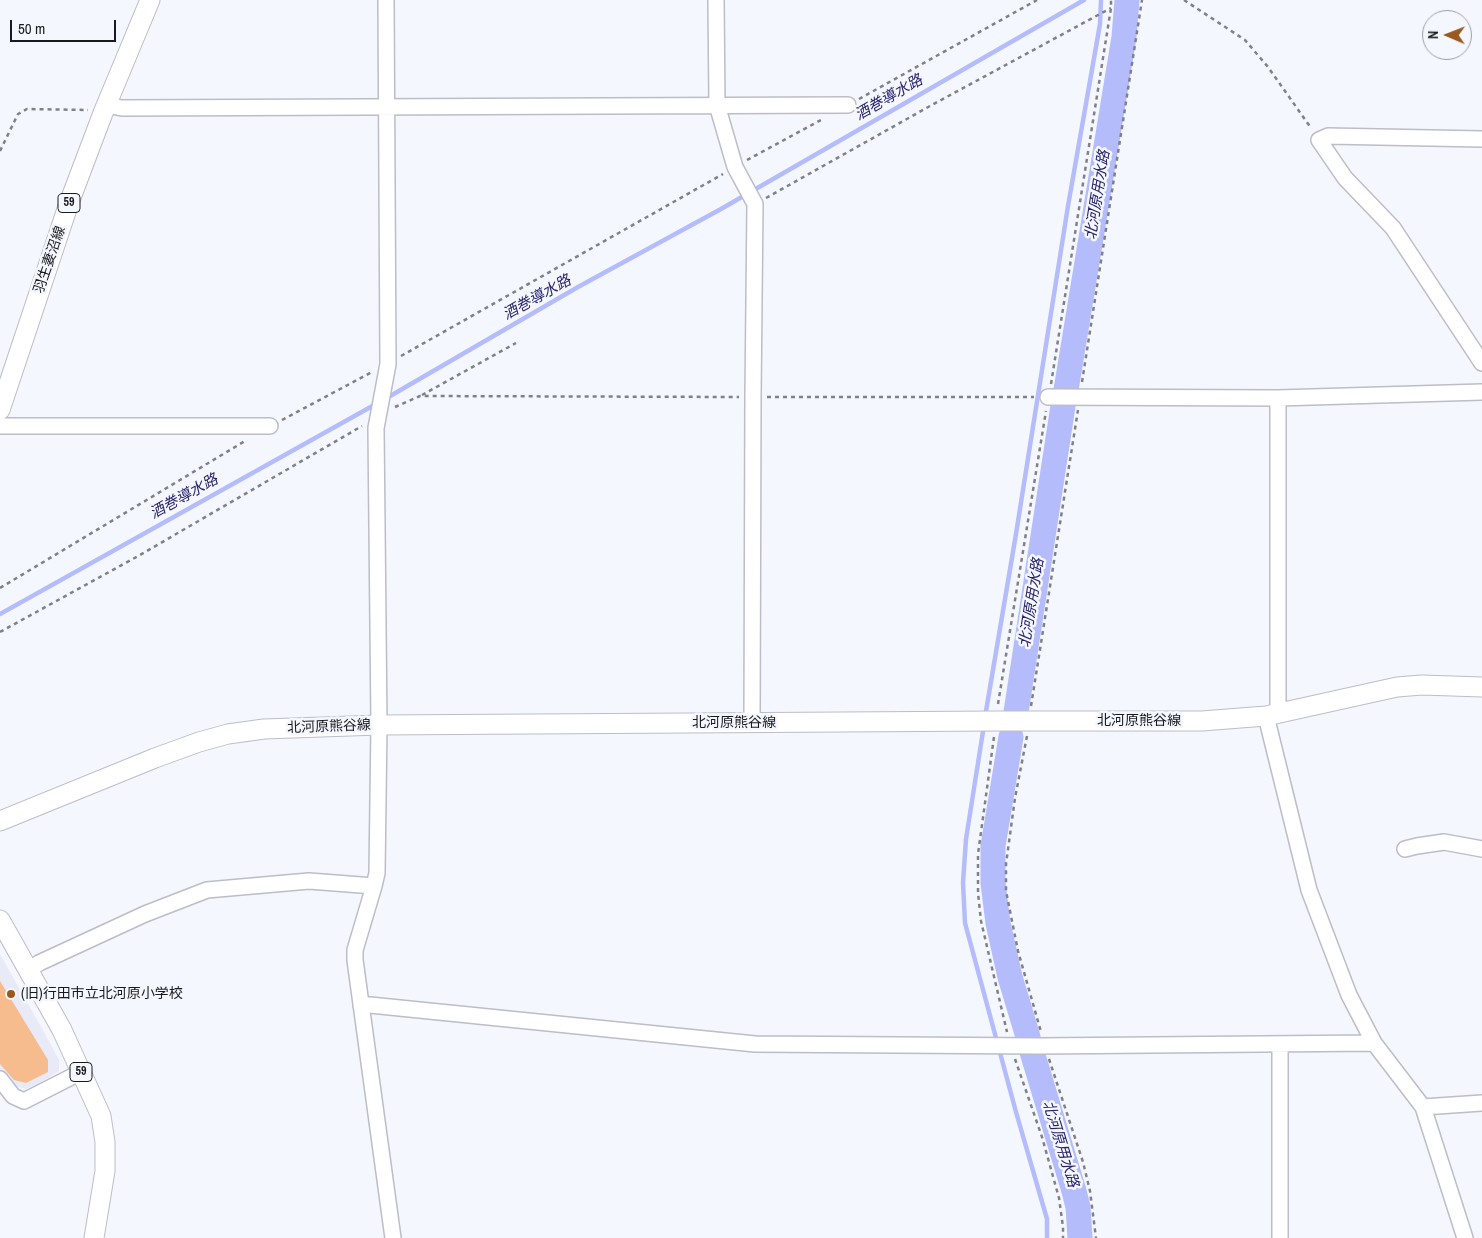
<!DOCTYPE html>
<meta charset="utf-8">
<style>
body{margin:0}
#map{position:relative;width:1482px;height:1238px;overflow:hidden;background:#f5f7ff;font-family:"Archivo Narrow",sans-serif}
canvas{display:block}
.north{position:absolute;left:1422px;top:10px;width:50px;height:50px;box-sizing:border-box;background:#f5f7ff;border:1px solid #9d9fa5;border-radius:50%;rotate:271deg;font-size:14px;font-weight:700;line-height:20px;text-align:center;color:#191a1d}
.north::after{content:'';display:block;margin:auto;width:18px;height:22px;background:#985a1f;clip-path:polygon(50% 0,100% 100%,50% 72%,0 100%)}
.scale{position:absolute;left:10px;top:20px;width:106px;height:22px;box-sizing:border-box;border:2px solid #191a1d;border-top:0;padding-left:6px;font-size:15px;line-height:18px;white-space:nowrap;color:#191a1d;-webkit-text-stroke:4px #f5f7ff;paint-order:stroke}
</style>
<div id="map">
<canvas width="1482" height="1238"></canvas>
<div class="north">N</div>
<div class="scale">50 m</div>
</div>
<script>
const ctx = document.querySelector('canvas').getContext('2d');
ctx.lineJoin = 'round';
function fill(path, color) {
  ctx.fillStyle = color;
  ctx.fill(path, 'evenodd');
}
function shape(rows) {
  const path = new Path2D();
  for (const r of rows) {
    path.moveTo(r[0], r[1]);
    for (let i = 2; i < r.length; i += 2) path.lineTo(r[i], r[i + 1]);
  }
  return path;
}
function stroke(path, color, width, dash) {
  ctx.strokeStyle = color;
  ctx.lineWidth = width;
  ctx.lineCap = dash ? 'butt' : 'round';
  ctx.setLineDash(dash || []);
  ctx.stroke(path);
}
function label(font, color, halo, rows, align = 'center') {
  ctx.font = font + ' "Archivo Narrow","Noto Sans JP",sans-serif';
  ctx.lineWidth = 5;
  ctx.setLineDash([]);
  ctx.textBaseline = 'middle';
  ctx.strokeStyle = halo;
  ctx.fillStyle = color;
  for (const [text, x, y, turn = 0] of rows) {
    ctx.save();
    ctx.translate(x, y);
    ctx.rotate((+turn || 0) * Math.PI / 180);
    ctx.textAlign = isNaN(turn) ? turn : align;
    if (halo) ctx.strokeText(text, 0, 0);
    ctx.fillText(text, 0, 0);
    ctx.restore();
  }
}
fill(shape([
 [0,954,45,1034,59,1060,59,1071,43,1081,26,1089,14,1086,0,1070]
]), '#e8eaf8');
fill(shape([
 [0,981,48,1060,48,1072,26,1083,14,1080,0,1064]
]), '#f6bc8e');
stroke(shape([
 [385,399,578,287,721,209,1084,0],
 [0,614,376,404],
 [985,717,1016,534,1068,206,1100,24,1101,0],
 [984,725,966,839,963,883,965,923,1016,1112,1047,1219,1047,1238]
]), '#b5bcfc', 4.5);
stroke(shape([
 [1066,390,1124,37,1127,0],
 [1016,712,1063,406],
 [1011,737,993,846,993,883,998,923,1010,977,1028,1037],
 [1032,1052,1074,1191,1078,1207,1080,1238]
]), '#b5bcfc', 25);
const minor = shape([
 [386,0,388,364,376,428,379,725,377,873,374,886,355,950,355,960,393,1238],
 [716,0,717,105,735,167,755,204,753,397,752,723],
 [106,105,122,108,848,105],
 [1482,139,1328,136,1319,140,1345,178,1393,228,1482,363],
 [1048,397,1278,398,1482,392],
 [1278,398,1278,714],
 [0,426,270,426],
 [1266,716,1309,890,1349,995,1374,1043,1423,1107,1465,1238],
 [1405,849,1417,846,1444,842,1482,849],
 [29,970,39,963,145,914,207,890,309,881,374,886],
 [361,1006,370,1005,755,1044,1039,1046,1374,1043],
 [1280,1044,1280,1238],
 [0,1079,13,1096,24,1101,81,1072],
 [1423,1107,1482,1103]
]);
const major = shape([
 [0,410,69,203,103,113,150,0],
 [0,821,155,758,199,742,228,734,264,729,379,725,996,721,1202,721,1266,716,1397,687,1422,685,1482,687],
 [0,920,62,1030,101,1116,105,1142,105,1171,94,1238]
]);
stroke(minor, '#bcbdc7', 18);
stroke(major, '#bcbdc7', 21);
stroke(shape([
 [1184,0,1245,40,1268,67,1311,128],
 [859,99,1037,0],
 [0,151,18,114,27,109,88,110],
 [747,160,821,120],
 [766,198,930,106,1111,8],
 [401,356,723,174],
 [1082,382,1142,0],
 [1051,384,1111,8,1111,0],
 [422,395,516,343],
 [767,397,1034,397],
 [395,407,420,396,739,397],
 [282,420,372,372],
 [0,588,245,441],
 [0,632,140,555,362,426],
 [998,704,1046,411],
 [1031,706,1078,410],
 [1027,736,1015,798,1006,864,1006,891,1018,951,1041,1032],
 [994,737,978,854,978,893,981,921,1007,1032],
 [1015,1059,1042,1137,1059,1198,1063,1227,1063,1238],
 [1049,1059,1083,1162,1090,1191,1096,1238]
]), '#808186', 2.5, [4, 4]);
stroke(minor, '#fff', 15);
stroke(major, '#fff', 19);
for (const [x, y, r, color] of [
 [11,994,5,"#985a1f"]
]) {
  const dot = new Path2D();
  dot.arc(x, y, r, 0, 2 * Math.PI);
  ctx.fillStyle = color;
  ctx.fill(dot);
  stroke(dot, '#f5f7ff', 2);
}
for (const [x, y, w] of [
 [69,203,22],
 [81,1072,22]
]) {
  const box = new Path2D();
  box.roundRect(x - w / 2, y - 9.5, w, 19, 4);
  ctx.fillStyle = '#f5f7ff';
  ctx.fill(box);
  stroke(box, '#191a1d', 1);
}
label('bold 12px', '#191a1d', null, [
 ["59",69,203],
 ["59",81,1072]
]);
label('14px', '#191a1d', '#f5f7ff', [
 ["羽生妻沼線",50,260,-71],
 ["北河原熊谷線",1139,721],
 ["北河原熊谷線",734,723],
 ["北河原熊谷線",329,727,-2]
]);
label('14px', '#191a1d', '#f5f7ff', [
 ["(旧)行田市立北河原小学校",21,994]
], 'left');
label('italic 15px', '#26226a', '#f5f7ff', [
 ["酒巻導水路",889,98,-30],
 ["北河原用水路",1098,195,-81],
 ["酒巻導水路",537,298,-29],
 ["酒巻導水路",184,497,-29],
 ["北河原用水路",1032,603,-81],
 ["北河原用水路",1060,1144,73]
]);
</script>
